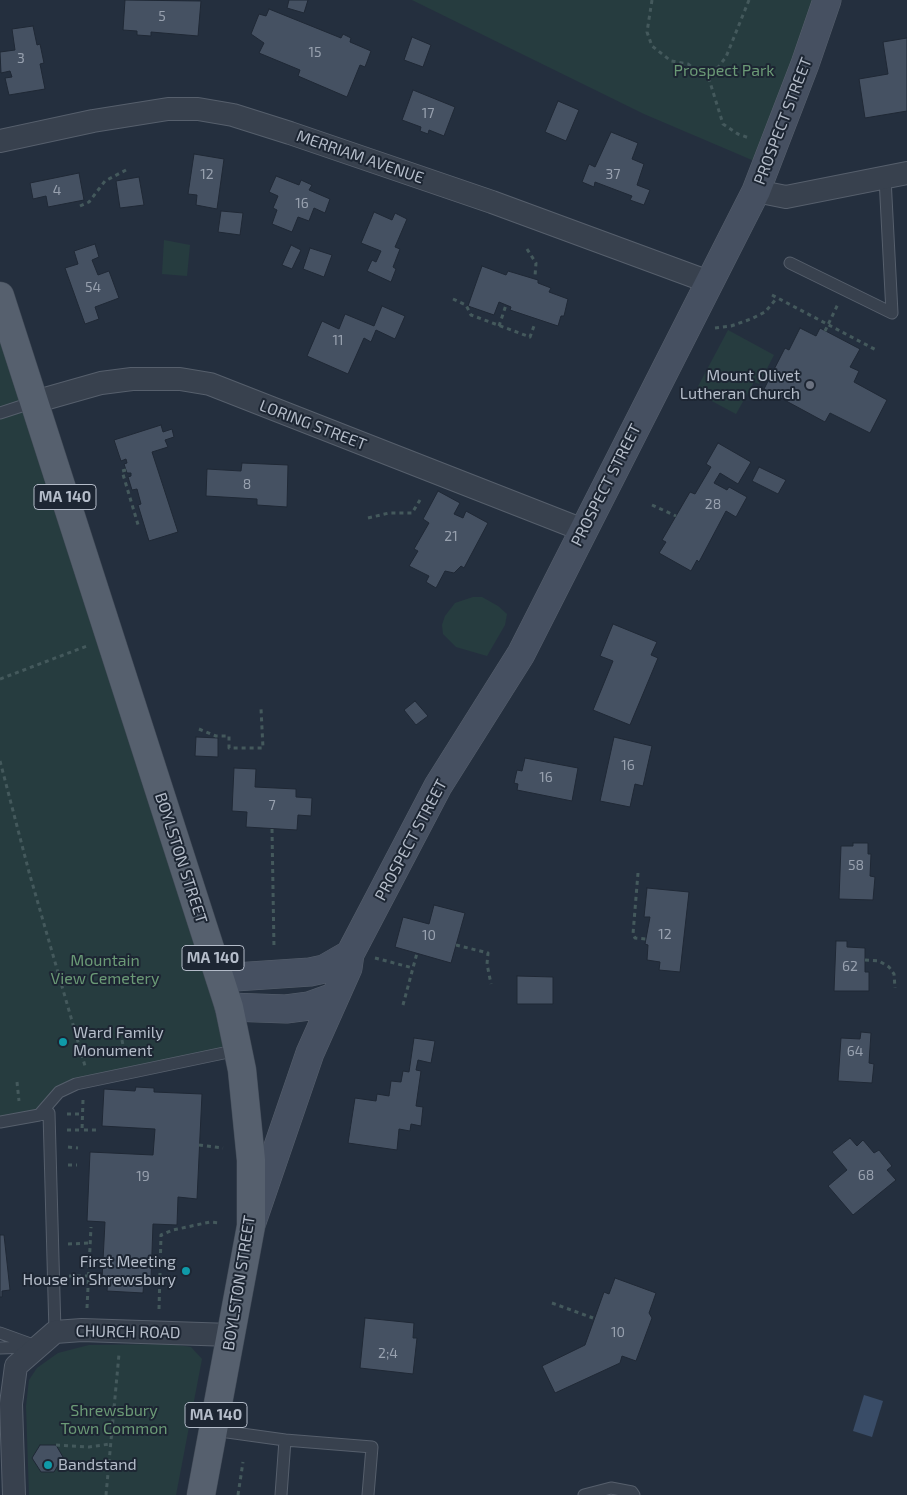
<!DOCTYPE html>
<style>
body{margin:0}
canvas{display:block;background:#242f3e}
</style>
<canvas width="907" height="1495"></canvas>
<script>
const ctx = document.querySelector('canvas').getContext('2d');
ctx.lineJoin = 'round';
function fill(path, color) {
  ctx.fillStyle = color;
  ctx.fill(path, 'evenodd');
}
function shape(rows) {
  const path = new Path2D();
  for (const r of rows) {
    path.moveTo(r[0], r[1]);
    for (let i = 2; i < r.length; i += 2) path.lineTo(r[i], r[i + 1]);
  }
  return path;
}
function stroke(path, color, width, dash) {
  ctx.strokeStyle = color;
  ctx.lineWidth = width;
  ctx.lineCap = dash ? 'butt' : 'round';
  ctx.setLineDash(dash || []);
  ctx.stroke(path);
}
function label(font, color, halo, rows, align = 'center') {
  ctx.font = font + ' "Exo 2",sans-serif';
  ctx.lineWidth = 4;
  ctx.setLineDash([]);
  ctx.textBaseline = 'middle';
  ctx.strokeStyle = halo;
  ctx.fillStyle = color;
  for (const [text, x, y, turn = 0] of rows) {
    ctx.save();
    ctx.translate(x, y);
    ctx.rotate((+turn || 0) * Math.PI / 180);
    ctx.textAlign = isNaN(turn) ? turn : align;
    if (halo) ctx.strokeText(text, 0, 0);
    ctx.fillText(text, 0, 0);
    ctx.restore();
  }
}
fill(shape([
 [412,0,827,0,766,166,644,114],
 [164,240,190,245,187,276,162,274],
 [0,296,238,1050,76,1084,39,1115,0,1118],
 [728,330,774,355,759,384,754,382,736,414,695,392],
 [473,597,482,597,498,606,507,614,505,625,487,656,456,647,443,634,442,625,445,616,455,603],
 [170,1344,191,1347,202,1359,176,1495,29,1495,26,1406,29,1380,37,1368,58,1353,89,1345]
]), '#263c3f');
fill(shape([
 [864,1395,883,1401,872,1437,853,1431]
]), '#394c67');
const building = shape([
 [125,0,201,1,198,36,151,32,151,36,137,35,137,31,123,30,125,0],
 [289,0,308,0,304,13,287,8,289,0],
 [269,9,341,38,343,34,351,38,350,42,371,51,365,67,360,65,347,97,298,76,300,70,259,53,264,43,251,34,259,14,266,16,269,9],
 [33,26,37,45,40,44,44,63,40,64,45,89,9,95,5,78,12,77,10,71,1,73,0,52,15,50,12,29,33,26],
 [412,37,431,45,423,67,404,60,412,37],
 [907,38,907,111,865,118,859,79,888,74,883,42,907,38],
 [413,90,455,107,444,136,429,130,428,134,420,131,421,127,402,120,413,90],
 [558,101,579,110,566,141,545,132,558,101],
 [611,132,638,143,632,159,644,164,637,185,650,190,644,205,630,200,632,196,595,182,594,187,582,182,589,164,595,167,611,132],
 [194,154,224,159,217,209,196,205,197,195,188,194,194,154],
 [79,173,84,200,48,207,46,196,33,199,30,183,79,173],
 [276,176,299,185,301,180,312,185,309,190,330,199,325,213,314,208,309,221,298,217,292,232,272,224,277,210,273,208,278,196,269,192,276,176],
 [139,177,144,205,120,208,116,181,139,177],
 [221,211,243,213,240,235,218,232,221,211],
 [374,212,392,220,395,213,407,219,395,247,400,249,393,267,396,269,391,282,367,271,372,260,376,262,381,251,361,243,374,212],
 [95,244,99,257,92,260,98,275,109,271,119,298,95,307,99,319,85,324,65,268,78,264,74,251,95,244],
 [291,245,301,250,292,269,282,265,291,245],
 [310,248,332,255,324,277,303,269,310,248],
 [482,266,506,275,508,271,538,280,538,283,551,288,549,292,568,299,564,316,561,316,558,326,510,310,511,307,499,302,494,315,468,306,482,266],
 [382,306,405,316,395,339,376,330,371,342,364,338,348,374,307,356,322,321,339,329,345,314,374,326,382,306],
 [800,328,816,336,820,328,860,349,850,367,859,371,854,382,887,400,870,433,830,413,825,422,764,389,785,348,789,350,800,328],
 [161,425,163,432,172,429,174,437,165,440,168,447,152,452,178,532,149,541,138,505,141,504,137,489,132,490,128,477,131,476,131,473,127,473,124,464,127,463,126,459,121,461,114,440,161,425],
 [718,443,751,462,738,484,720,473,714,483,727,490,729,487,747,497,736,517,726,511,699,562,697,560,691,571,659,553,666,542,662,540,690,492,695,494,711,467,706,464,718,443],
 [242,463,288,465,287,507,257,505,257,499,206,496,207,469,241,471,242,463],
 [759,467,786,480,778,494,752,481,759,467],
 [438,491,460,503,454,514,463,518,466,511,488,523,464,568,461,566,454,573,445,571,436,588,426,582,429,576,409,566,418,551,414,549,429,523,423,519,438,491],
 [613,624,657,642,651,655,658,658,630,725,593,710,613,661,600,656,613,624],
 [415,701,428,716,416,725,404,710,415,701],
 [196,737,218,738,218,757,195,756,196,737],
 [614,737,652,746,643,786,635,784,630,807,600,801,614,737],
 [525,758,578,768,572,801,517,790,518,784,514,783,517,770,522,771,525,758],
 [234,768,256,769,255,787,296,789,296,797,312,798,311,816,298,815,297,830,246,827,247,812,232,811,234,768],
 [853,843,868,843,868,854,871,854,870,876,875,877,873,900,839,899,841,846,853,846,853,843],
 [647,888,689,892,680,972,659,970,660,962,647,960,648,945,645,944,650,917,644,917,647,888],
 [434,905,465,913,451,963,395,947,403,917,429,924,434,905],
 [836,941,847,941,847,947,865,948,865,972,869,972,869,991,834,991,836,941],
 [517,976,553,977,553,1004,517,1004,517,976],
 [861,1032,871,1033,869,1063,874,1064,872,1083,838,1081,841,1038,860,1039,861,1032],
 [414,1038,435,1041,431,1063,418,1060,416,1070,421,1071,416,1106,423,1107,421,1126,411,1124,410,1131,399,1129,397,1150,348,1143,355,1098,376,1101,377,1094,389,1096,391,1081,401,1082,403,1071,409,1072,414,1038],
 [136,1087,154,1088,154,1092,202,1094,197,1199,178,1197,177,1225,153,1224,151,1280,144,1280,143,1293,107,1291,108,1280,102,1280,105,1222,87,1221,90,1152,153,1155,155,1129,102,1126,104,1089,135,1091,136,1087],
 [850,1138,857,1146,863,1140,874,1153,879,1150,892,1166,887,1170,896,1180,853,1215,828,1186,847,1170,832,1152,850,1138],
 [0,1235,4,1235,10,1290,2,1291,2,1297,0,1297,0,1235],
 [615,1278,656,1293,649,1313,652,1318,636,1361,622,1356,620,1363,555,1393,542,1366,585,1345,604,1292,609,1294,615,1278],
 [365,1318,414,1323,413,1338,417,1338,413,1374,360,1368,365,1318],
 [40,1445,56,1445,63,1457,54,1472,41,1472,32,1458,40,1445]
]);
fill(building, '#455162');
stroke(building, '#1f2835', 1);
const lane = shape([
 [790,263,892,313,885,178],
 [0,413,34,402],
 [39,1115,49,1113,55,1332],
 [0,1122,39,1115,59,1092,76,1084,238,1050],
 [0,1333,36,1346],
 [0,1348,30,1347],
 [213,1430,285,1440],
 [281,1495,285,1440,372,1447,368,1495],
 [584,1495,611,1488,632,1492,634,1495]
]);
const street = shape([
 [0,141,93,121,168,109,198,109,233,115,290,133,492,202,709,282],
 [756,191,786,197,907,173],
 [34,402,101,383,132,379,180,379,210,384,583,530],
 [14,1495,11,1404,16,1366,55,1332,82,1330,231,1335]
]);
const secondary = shape([
 [220,978,310,972,324,969,350,954],
 [229,1007,286,1009,309,1006,334,997],
 [252,1222,310,1053,348,968,350,954,438,786,521,654,756,191,805,64,827,0]
]);
const primary = shape([
 [0,296,229,1007,242,1070,251,1160,251,1226,201,1495]
]);
stroke(lane, '#565f6c', 13);
stroke(street, '#565f6c', 24);
stroke(secondary, '#565f6c', 29);
stroke(primary, '#414a57', 29);
stroke(shape([
 [652,0,647,32,652,46,671,61,688,64,709,79],
 [749,0,726,57,709,79,723,124,738,134,749,138],
 [80,206,89,202,105,181,126,170],
 [527,249,536,263,535,276],
 [772,295,878,351],
 [453,299,466,305,471,315,530,337,535,323],
 [499,326,506,305],
 [715,328,731,326,751,319,765,312,777,298],
 [825,331,838,304],
 [126,470,122,471,139,528],
 [652,505,676,516],
 [368,518,389,513,412,513,420,500],
 [0,679,87,646],
 [199,729,216,736,229,736,229,748,263,748,261,709],
 [0,761,29,872,85,1066],
 [272,829,274,949],
 [638,873,633,934,635,938,646,939],
 [456,945,488,953,487,964,491,984],
 [375,958,413,968],
 [865,960,879,961,889,967,894,974,895,988],
 [403,1005,417,953],
 [122,1040,125,1056],
 [17,1082,19,1101],
 [83,1100,82,1130,100,1130],
 [67,1114,82,1114],
 [67,1130,82,1130],
 [199,1145,223,1148],
 [68,1147,78,1148],
 [68,1165,77,1165],
 [68,1244,90,1243],
 [69,1276,88,1276],
 [552,1303,593,1318],
 [87,1308,91,1227],
 [159,1309,161,1235,173,1230,210,1222,221,1223],
 [56,1445,89,1447,110,1444],
 [106,1495,119,1354],
 [238,1495,243,1462]
]), '#44595c', 3, [4, 4]);
stroke(lane, '#38414e', 11);
stroke(street, '#38414e', 22);
stroke(secondary, '#465061', 28);
stroke(primary, '#56606e', 28);
for (const [x, y, r, color] of [
 [810,385,5,"#6b7280"],
 [63,1042,5,"#0f9aa8"],
 [186,1271,5,"#0f9aa8"],
 [48,1465,5,"#0f9aa8"]
]) {
  const dot = new Path2D();
  dot.arc(x, y, r, 0, 2 * Math.PI);
  ctx.fillStyle = color;
  ctx.fill(dot);
  stroke(dot, '#1d2633', 2);
}
label('14px', '#98a1af', null, [
 ["5",162,16],
 ["15",315,52],
 ["3",21,58],
 ["17",428,113],
 ["12",207,174],
 ["37",613,174],
 ["4",57,190],
 ["16",302,203],
 ["54",93,287],
 ["11",338,340],
 ["8",247,484],
 ["28",713,504],
 ["21",451,536],
 ["16",628,765],
 ["16",546,777],
 ["7",272,805],
 ["58",856,865],
 ["12",665,934],
 ["10",429,935],
 ["62",850,966],
 ["64",855,1051],
 ["68",866,1175],
 ["19",143,1176],
 ["10",618,1332],
 ["2;4",388,1353]
]);
for (const [x, y, w] of [
 [65,497,62],
 [213,958,62],
 [216,1415,62]
]) {
  const box = new Path2D();
  box.roundRect(x - w / 2, y - 12.5, w, 25, 4);
  ctx.fillStyle = '#1d2633';
  ctx.fill(box);
  stroke(box, '#b4bcc9', 1);
}
label('bold 15px', '#b4bcc9', null, [
 ["MA 140",65,497],
 ["MA 140",213,958],
 ["MA 140",216,1415]
]);
label('16px', '#6b9a76', '#1d2633', [
 ["Prospect Park",724,71],
 ["Mountain",105,961],
 ["View Cemetery",105,979],
 ["Shrewsbury",114,1411],
 ["Town Common",114,1429]
]);
label('16px', '#b4bcc9', '#1d2633', [
 ["PROSPECT STREET",783,121,-69],
 ["MERRIAM AVENUE",360,157,19],
 ["LORING STREET",313,425,21],
 ["PROSPECT STREET",606,485,-63],
 ["PROSPECT STREET",411,840,-62],
 ["BOYLSTON STREET",181,858,72],
 ["BOYLSTON STREET",239,1283,-81],
 ["CHURCH ROAD",128,1332,1]
]);
label('16px', '#b4bcc9', '#1d2633', [
 ["Mount Olivet",800,376],
 ["Lutheran Church",800,394],
 ["Ward Family",73,1033,"left"],
 ["Monument",73,1051,"left"],
 ["First Meeting",176,1262],
 ["House in Shrewsbury",176,1280],
 ["Bandstand",58,1465,"left"]
], 'right');
</script>
